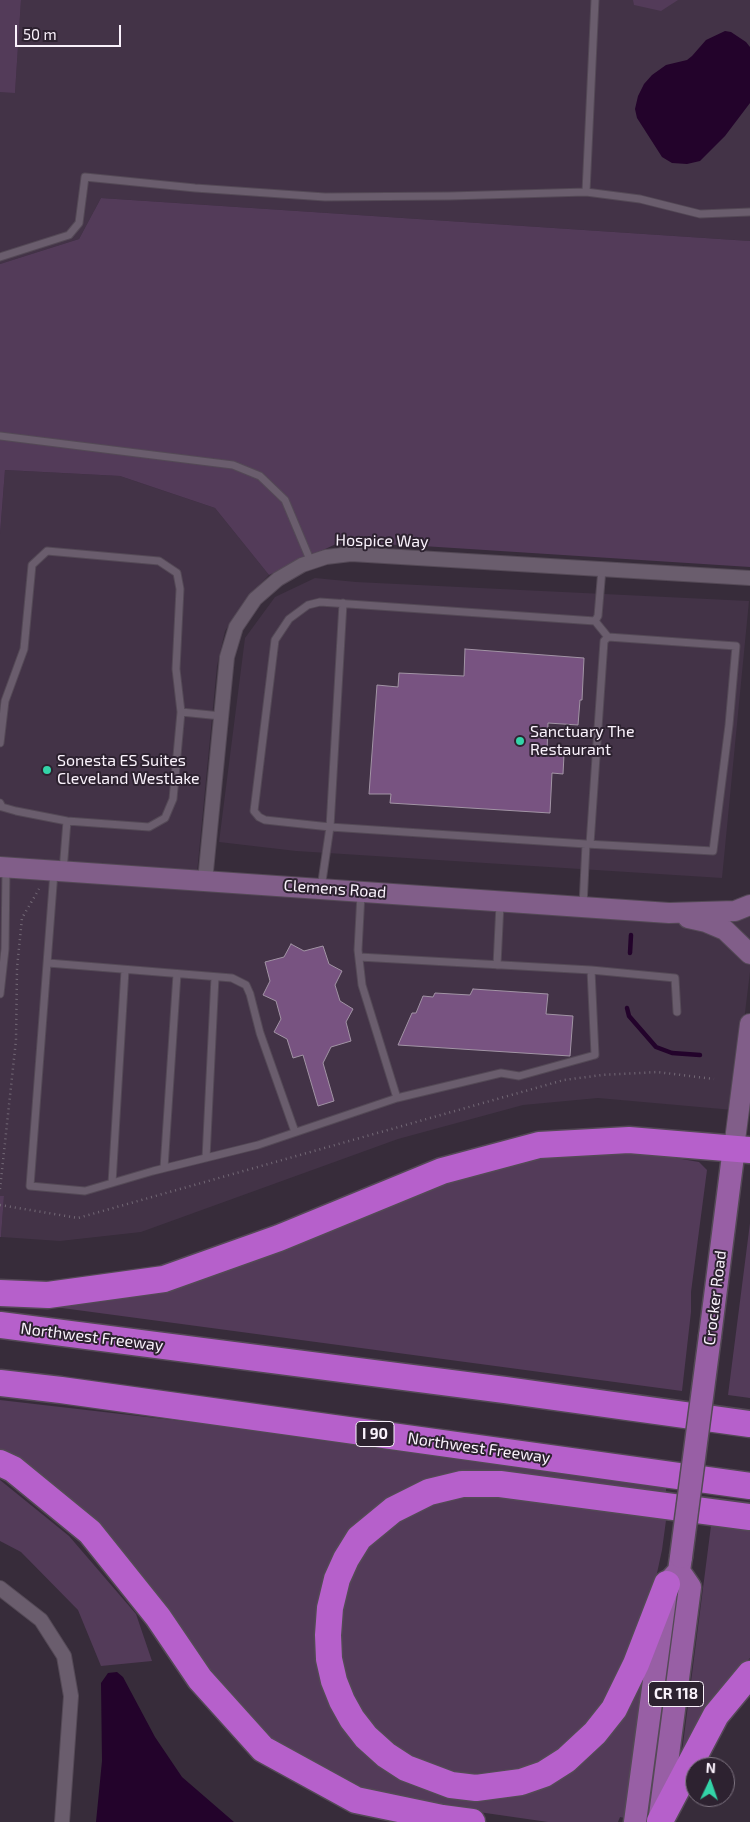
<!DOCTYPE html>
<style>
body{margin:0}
#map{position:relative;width:750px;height:1822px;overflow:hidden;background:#372c3a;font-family:"Exo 2",sans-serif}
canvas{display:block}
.north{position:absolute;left:685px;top:1757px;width:50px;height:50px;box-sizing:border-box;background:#2d2230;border:1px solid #7f7582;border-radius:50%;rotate:3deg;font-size:14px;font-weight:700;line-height:20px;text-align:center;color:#faf2fc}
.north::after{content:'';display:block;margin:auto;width:18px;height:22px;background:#33d4a8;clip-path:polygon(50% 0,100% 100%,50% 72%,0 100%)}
.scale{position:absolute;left:15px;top:25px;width:106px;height:22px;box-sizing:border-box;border:2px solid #faf2fc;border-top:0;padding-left:6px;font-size:15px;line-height:18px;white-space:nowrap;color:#faf2fc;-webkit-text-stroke:4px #2d2230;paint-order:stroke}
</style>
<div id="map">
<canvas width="750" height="1822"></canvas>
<div class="north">N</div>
<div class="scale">50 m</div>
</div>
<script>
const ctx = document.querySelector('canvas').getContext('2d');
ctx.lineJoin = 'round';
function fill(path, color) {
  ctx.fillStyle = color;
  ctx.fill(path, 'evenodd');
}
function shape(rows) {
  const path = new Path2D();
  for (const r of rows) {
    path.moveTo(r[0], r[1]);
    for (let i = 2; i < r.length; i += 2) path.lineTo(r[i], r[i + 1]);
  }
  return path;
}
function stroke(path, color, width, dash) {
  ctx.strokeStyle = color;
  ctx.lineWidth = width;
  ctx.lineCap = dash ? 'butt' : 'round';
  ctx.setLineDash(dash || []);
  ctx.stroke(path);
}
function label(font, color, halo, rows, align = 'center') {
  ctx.font = font + ' "Exo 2",sans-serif';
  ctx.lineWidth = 4;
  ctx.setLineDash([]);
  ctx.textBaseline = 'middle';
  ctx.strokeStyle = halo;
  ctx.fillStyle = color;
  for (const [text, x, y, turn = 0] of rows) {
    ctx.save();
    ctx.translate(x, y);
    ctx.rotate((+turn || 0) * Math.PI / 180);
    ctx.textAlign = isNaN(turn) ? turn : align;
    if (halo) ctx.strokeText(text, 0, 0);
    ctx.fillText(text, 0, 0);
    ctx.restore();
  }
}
fill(shape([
 [21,0,750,0,750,241,101,198,79,239,0,264,0,92,15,92],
 [5,470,120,476,215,508,269,575,245,601,225,631,217,666,197,873,750,911,750,972,733,1110,598,1098,523,1105,398,1139,141,1232,60,1241,1,1237,4,1196,0,1196,0,534],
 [315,578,356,582,749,601,722,878,296,851,219,842,245,638,275,597]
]), '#433347');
fill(shape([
 [0,0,21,0,15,93,0,92],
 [633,0,678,0,661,11,634,5],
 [101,198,750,241,750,567,407,545,336,544,269,575,215,508,120,476,5,470,0,534,0,264,79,239],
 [573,1151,658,1155,699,1162,707,1170,691,1292,691,1312,682,1391,47,1306,477,1165],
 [0,1196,4,1196,1,1237,0,1237],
 [750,1223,750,1398,728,1395],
 [0,1400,216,1425,666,1488,666,1494,489,1471,422,1481,394,1497,320,1607,376,1757,517,1793,633,1686,643,1687,628,1819,620,1817,618,1822,548,1822,402,1801,357,1789,320,1773,250,1724,0,1450],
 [0,1480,69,1536,136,1614,152,1661,101,1666,78,1610,21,1552,0,1541],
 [457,1492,667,1513,662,1550,654,1587,620,1682,590,1721,556,1754,515,1774,468,1776,431,1768,398,1750,355,1708,339,1670,335,1623,357,1556,412,1506],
 [712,1518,750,1522,750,1658,740,1668,682,1752]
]), '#533b59');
fill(shape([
 [725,31,731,32,746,42,750,47,750,103,725,136,700,161,687,164,672,163,662,157,637,118,635,109,638,96,644,84,652,75,666,65,687,60,692,56,706,40],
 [117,1672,123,1677,155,1737,182,1777,234,1822,96,1822,102,1761,101,1683,108,1673]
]), '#23032b');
stroke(shape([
 [630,953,631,935],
 [627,1008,629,1016,656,1047,672,1053,700,1055]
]), '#23032b', 4.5);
const building = shape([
 [465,649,584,658,582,700,580,700,578,725,548,723,547,753,564,755,563,774,552,773,550,813,390,803,391,794,369,794,377,685,398,687,399,673,464,676,465,649],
 [291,944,304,951,323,946,329,964,342,971,335,985,340,1001,353,1009,346,1022,351,1041,331,1047,323,1063,334,1101,318,1106,303,1055,293,1058,287,1039,274,1032,281,1019,276,1001,263,995,270,981,265,962,284,957,291,944],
 [473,989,548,994,546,1014,573,1016,570,1056,398,1045,412,1013,416,1013,423,996,433,997,435,993,470,995,473,989]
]);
fill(building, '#785381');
stroke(building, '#a294a5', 1);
const lane = shape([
 [586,192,595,0],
 [0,257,69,235,79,223,85,177,195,188,325,197,450,196,586,192,640,199,700,214,750,212],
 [0,436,233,465,260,476,285,500,311,562],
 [343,603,330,827,586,844],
 [181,712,221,716],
 [0,743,5,701,24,649,32,565,47,551,159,561,177,573,180,589,176,669,181,712,173,799,165,818,149,827,67,821,16,811,2,807,0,803],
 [590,844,604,641,608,637],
 [63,871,67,821],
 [54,872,30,1186,85,1191,153,1171,258,1145,397,1098,501,1073,519,1076,595,1055,591,970,359,957],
 [321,888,330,827,265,820,259,817,254,811,275,640,289,619,308,605,320,602,595,621,598,616,602,569],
 [361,894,358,950,362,985,397,1098],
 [583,906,586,844,713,851,729,725,736,646,608,637,595,621],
 [48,963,232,978,246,985,250,994,260,1033,295,1132],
 [497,965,500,904],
 [591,970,675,978,677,1012],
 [0,994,5,949,6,870],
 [206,1158,215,977],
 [164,1168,177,974],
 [112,1183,125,970]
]);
const street = shape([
 [205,881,227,657,236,627,255,599,278,579,302,565,326,557,351,554,750,578],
 [0,1588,41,1620,64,1656,71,1696,62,1822]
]);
const secondary = shape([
 [0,867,669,913,735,911,750,905],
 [688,918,706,922,725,930,750,954],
 [734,1148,750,1024]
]);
const primary = shape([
 [710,1336,734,1148],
 [660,1816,690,1587,679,1571],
 [635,1822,667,1584,679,1571,681,1557]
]);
const highway = shape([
 [0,1293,48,1295,164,1279,279,1238,442,1171,539,1145,629,1140,750,1150],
 [0,1325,505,1390,750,1424],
 [0,1383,61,1390,750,1486],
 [0,1463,13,1469,90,1532,158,1617,200,1679,263,1749,356,1800,442,1818,472,1822],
 [667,1584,636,1664,614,1709,595,1733,566,1760,544,1774,521,1782,476,1788,451,1785,406,1768,386,1755,366,1737,352,1719,342,1701,334,1681,329,1659,328,1635,330,1608,337,1579,346,1559,359,1538,393,1510,429,1492,462,1484,500,1484,750,1517],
 [660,1821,716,1715,750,1674]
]);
stroke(lane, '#544956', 9);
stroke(street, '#544956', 16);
stroke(secondary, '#544956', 22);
stroke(primary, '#544956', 25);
stroke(highway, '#544956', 29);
stroke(shape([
 [0,1189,16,1040,17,968,22,918,39,889],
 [0,1205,78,1218,564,1080,602,1075,657,1072,714,1079]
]), '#736976', 2.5, [1, 4]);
stroke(lane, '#6a5d6d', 7);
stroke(street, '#6a5d6d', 14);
stroke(secondary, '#815e89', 20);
stroke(primary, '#985fa5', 22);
stroke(highway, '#b660cb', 26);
const primaryBridge = shape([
 [681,1557,710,1336]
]);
stroke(primaryBridge, '#544956', 25, []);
stroke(primaryBridge, '#985fa5', 22);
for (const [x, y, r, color] of [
 [520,741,5,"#33d4a8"],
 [47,770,5,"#33d4a8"]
]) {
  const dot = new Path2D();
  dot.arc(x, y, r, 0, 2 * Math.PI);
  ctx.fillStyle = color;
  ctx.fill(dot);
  stroke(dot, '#2d2230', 2);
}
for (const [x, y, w] of [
 [375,1434,38],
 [676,1694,55]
]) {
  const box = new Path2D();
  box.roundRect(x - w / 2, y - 12.5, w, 25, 4);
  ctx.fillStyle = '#2d2230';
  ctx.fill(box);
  stroke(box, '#faf2fc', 1);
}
label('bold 15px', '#faf2fc', null, [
 ["I 90",375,1434],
 ["CR 118",676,1694]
]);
label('16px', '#faf2fc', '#2d2230', [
 ["Hospice Way",382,541,1],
 ["Clemens Road",335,889,4],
 ["Crocker Road",715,1298,-83],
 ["Northwest Freeway",92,1337,7],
 ["Northwest Freeway",479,1448,8]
]);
label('16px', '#faf2fc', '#2d2230', [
 ["Sanctuary The",530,732],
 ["Restaurant",530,750],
 ["Sonesta ES Suites",57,761],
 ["Cleveland Westlake",57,779]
], 'left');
</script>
